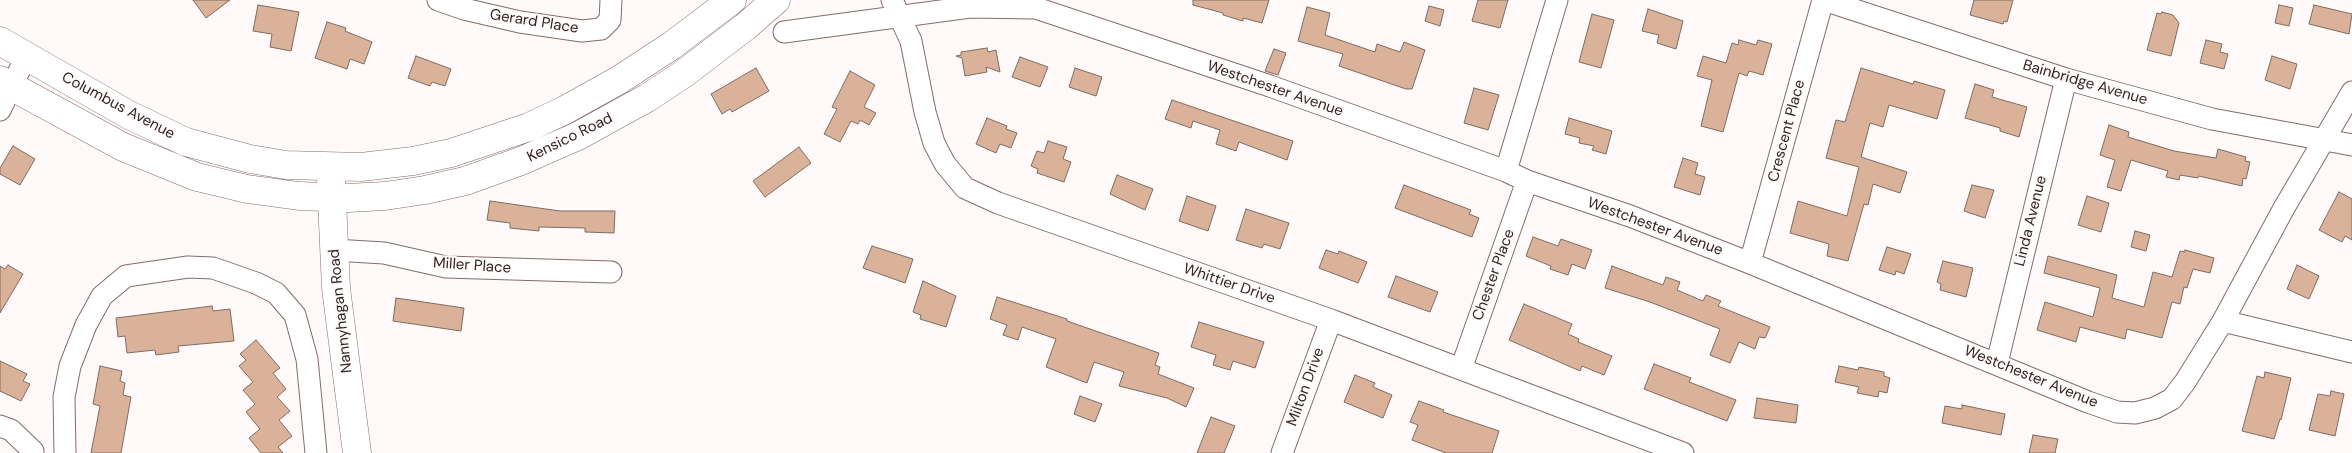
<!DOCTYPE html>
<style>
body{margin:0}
canvas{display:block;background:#fffaf9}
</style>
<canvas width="2352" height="453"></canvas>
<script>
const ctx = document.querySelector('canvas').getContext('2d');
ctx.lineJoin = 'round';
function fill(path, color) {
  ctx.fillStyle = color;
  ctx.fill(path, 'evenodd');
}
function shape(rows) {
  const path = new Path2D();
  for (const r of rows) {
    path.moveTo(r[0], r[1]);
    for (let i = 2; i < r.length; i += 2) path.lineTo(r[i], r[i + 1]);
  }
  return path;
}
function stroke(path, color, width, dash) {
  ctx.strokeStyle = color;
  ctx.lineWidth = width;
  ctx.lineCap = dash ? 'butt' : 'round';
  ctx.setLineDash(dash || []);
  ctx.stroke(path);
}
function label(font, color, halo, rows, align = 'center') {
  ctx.font = font + ' "DM Sans",sans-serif';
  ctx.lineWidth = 4;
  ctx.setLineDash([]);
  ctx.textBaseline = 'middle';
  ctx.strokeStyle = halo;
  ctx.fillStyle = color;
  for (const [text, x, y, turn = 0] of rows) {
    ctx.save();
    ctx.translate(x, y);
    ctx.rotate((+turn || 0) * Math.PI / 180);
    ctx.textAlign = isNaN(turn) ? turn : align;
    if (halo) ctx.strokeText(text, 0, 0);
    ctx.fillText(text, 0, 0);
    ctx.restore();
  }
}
const building = shape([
 [193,0,230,0,206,18,193,0],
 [1193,0,1269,0,1262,23,1243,18,1243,21,1223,15,1223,13,1193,5,1193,0],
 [1478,0,1508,0,1500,28,1472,21,1478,0],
 [1974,0,2013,0,2007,22,2004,21,2003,24,1970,15,1974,0],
 [258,5,299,12,291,51,270,47,272,34,253,31,258,5],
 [2279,5,2293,8,2289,26,2275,23,2279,5],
 [2314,5,2352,14,2349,34,2309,24,2314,5],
 [1429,6,1444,10,1440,26,1425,21,1429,6],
 [1307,7,1330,13,1325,35,1375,52,1377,44,1400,52,1404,42,1425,50,1412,89,1406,89,1339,66,1343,54,1298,41,1307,7],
 [1648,9,1683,21,1676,49,1657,43,1659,35,1642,31,1648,9],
 [2162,12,2173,15,2179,23,2171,56,2147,50,2157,13,2161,14,2162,12],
 [1592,14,1614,20,1601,68,1579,62,1592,14],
 [327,22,346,28,345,31,372,42,364,64,350,59,347,69,315,58,327,22],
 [1739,40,1756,45,1758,40,1772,44,1763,75,1749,71,1747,76,1739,73,1723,132,1701,126,1712,80,1697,76,1703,56,1726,63,1732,43,1738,45,1739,40],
 [2206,40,2222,44,2220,52,2228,54,2224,69,2200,63,2206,40],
 [987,48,988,52,996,50,1000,72,986,67,987,72,965,76,962,58,956,56,961,55,961,52,987,48],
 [1274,49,1286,53,1278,75,1265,71,1274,49],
 [416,56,451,69,445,86,432,82,430,86,408,78,416,56],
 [2272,56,2297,64,2290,89,2265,80,2272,56],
 [1020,57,1048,67,1040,87,1012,77,1020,57],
 [756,68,769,91,732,112,730,109,722,114,711,94,756,68],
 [1075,68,1102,77,1096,96,1069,87,1075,68],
 [1861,68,1913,84,1914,81,1945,90,1937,119,1889,105,1883,127,1870,123,1861,157,1907,172,1900,193,1873,184,1868,205,1864,204,1848,261,1827,256,1829,244,1790,233,1798,201,1847,216,1859,167,1826,158,1836,120,1845,122,1861,68],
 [850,71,875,85,864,107,876,113,869,125,860,120,858,124,851,121,840,142,824,134,837,109,832,107,850,71],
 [1975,84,1994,90,1992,97,2027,107,2019,137,2000,131,2000,128,1965,118,1975,84],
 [1474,88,1499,95,1488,130,1464,123,1474,88],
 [1172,100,1293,141,1287,160,1239,142,1236,151,1216,144,1220,130,1193,121,1191,128,1165,119,1172,100],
 [987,118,1007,126,1006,129,1017,133,1011,148,1000,144,996,153,976,144,987,118],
 [1569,118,1612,131,1606,154,1592,150,1594,146,1579,143,1580,138,1565,134,1569,118],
 [2109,125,2129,132,2128,137,2174,151,2216,158,2218,149,2246,157,2245,161,2250,162,2246,179,2243,178,2242,186,2199,176,2198,178,2180,175,2179,180,2166,177,2168,171,2131,160,2121,191,2107,187,2115,160,2100,155,2109,125],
 [1048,141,1067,147,1063,159,1071,162,1064,182,1037,173,1038,169,1031,166,1037,151,1044,153,1048,141],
 [13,146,35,159,20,185,0,174,0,168,13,146],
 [799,147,811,163,765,197,753,181,799,147],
 [1683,158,1698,163,1695,174,1705,177,1700,195,1674,187,1683,158],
 [1117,175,1153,189,1145,210,1110,194,1117,175],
 [1404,185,1471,210,1469,214,1479,218,1472,237,1395,208,1404,185],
 [1972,185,1994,190,1985,218,1964,211,1972,185],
 [2339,192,2352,199,2352,240,2345,236,2342,242,2319,230,2339,192],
 [1187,196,1216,206,1208,231,1179,221,1187,196],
 [2087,196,2109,203,2101,232,2078,225,2087,196],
 [490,201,560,211,615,211,614,233,585,232,585,228,539,227,539,231,510,228,510,223,487,220,490,201],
 [1246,209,1289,223,1280,249,1264,244,1262,248,1236,240,1246,209],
 [2135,231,2150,235,2146,251,2131,247,2135,231],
 [1533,237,1558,246,1561,239,1592,250,1585,269,1572,264,1568,275,1550,269,1551,266,1526,256,1533,237],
 [872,246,913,259,905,283,863,268,872,246],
 [1887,247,1911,254,1904,274,1896,271,1895,275,1879,270,1887,247],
 [1326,250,1338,254,1339,251,1367,262,1358,283,1319,268,1326,250],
 [2185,250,2214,258,2210,273,2193,269,2187,288,2184,287,2180,304,2172,302,2162,338,2127,329,2125,339,2080,327,2076,342,2037,330,2045,302,2093,317,2100,288,2044,273,2048,256,2117,275,2112,298,2144,307,2153,272,2172,277,2180,251,2185,252,2185,250],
 [1943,261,1973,268,1966,297,1940,290,1941,284,1937,282,1943,261],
 [8,265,23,274,0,313,0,266,5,269,8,265],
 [2297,265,2319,276,2309,299,2287,289,2297,265],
 [1612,266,1663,285,1666,277,1680,282,1677,290,1703,301,1706,295,1721,301,1718,306,1770,327,1765,338,1759,337,1755,349,1739,342,1730,363,1710,355,1720,329,1650,302,1605,288,1612,266],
 [1396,276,1438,292,1430,312,1388,297,1396,276],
 [923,281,956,296,946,327,920,319,921,315,913,312,923,281],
 [997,297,1067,319,1067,321,1159,353,1155,365,1160,367,1158,374,1194,388,1186,407,1167,398,1119,386,1124,372,1094,362,1087,383,1046,367,1056,339,1022,327,1018,340,1003,335,1007,325,990,319,997,297],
 [396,298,464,308,461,331,393,321,396,298],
 [1524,304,1572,324,1568,334,1579,339,1578,342,1612,356,1604,375,1582,366,1580,371,1509,340,1524,304],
 [212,306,213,311,230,309,234,341,178,346,179,352,156,355,155,350,127,353,125,336,118,337,116,318,212,306],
 [1199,322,1264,342,1255,368,1233,361,1230,370,1213,365,1216,355,1191,347,1199,322],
 [256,340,280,368,273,373,286,389,277,397,290,411,279,420,292,436,278,447,283,453,261,453,249,438,260,429,246,412,255,404,243,390,253,382,239,366,246,360,240,354,256,340],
 [0,361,27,374,23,381,30,384,21,401,0,391,0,361],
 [1654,364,1691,378,1689,382,1736,400,1727,421,1644,389,1654,364],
 [100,366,122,371,120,381,125,383,123,395,131,397,121,453,91,453,100,406,93,404,100,366],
 [1839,366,1858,370,1859,367,1884,372,1884,376,1890,378,1887,393,1879,391,1878,397,1857,393,1859,387,1835,382,1839,366],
 [2265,372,2291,378,2281,420,2280,419,2274,439,2242,431,2257,376,2264,378,2265,372],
 [1355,375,1375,383,1373,387,1392,395,1383,418,1344,402,1355,375],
 [2331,391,2344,394,2335,436,2309,430,2318,394,2330,396,2331,391],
 [1080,396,1102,404,1095,422,1074,414,1080,396],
 [1757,398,1798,405,1796,423,1754,418,1757,398],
 [1419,401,1444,410,1443,412,1499,431,1492,453,1446,453,1412,440,1418,425,1410,422,1419,401],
 [1962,405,2005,414,2001,435,1942,423,1945,406,1962,409,1962,405],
 [1211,417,1235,426,1224,453,1197,453,1211,417],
 [2033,435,2058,439,2055,453,2029,453,2033,435]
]);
fill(building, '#dab199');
stroke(building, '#7e6c61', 1);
const street = shape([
 [438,0,464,9,520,22,582,31,601,29,610,20,611,0],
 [892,0,911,41,925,112,934,143,945,164,965,188,998,203,1331,320,1683,453],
 [1824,0,2066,79,2212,119,2352,145],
 [784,32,970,7,1036,8,1270,86,1506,171,1527,181,1630,216,1750,263,2088,402,2117,412,2135,413,2155,408,2172,399,2185,382,2223,321,2284,208,2352,92],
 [0,110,26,57],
 [1506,171,1557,0],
 [334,250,384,253,446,267,611,272],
 [1750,263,1823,0],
 [2223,321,2352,352],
 [1997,363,2066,79],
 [1461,369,1527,181],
 [0,426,11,430,33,451],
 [65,453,64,397,70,366,86,325,102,296,126,276,188,267,213,268,256,283,276,293,295,315,307,359,316,453],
 [1282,453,1331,320]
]);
const secondary = shape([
 [0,41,129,115,186,142,250,159,286,165,361,167,413,161,451,153,529,127,565,110,619,80,671,46,732,0],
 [0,80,123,147,197,177,247,189,299,196,348,198,385,196,425,190,465,181,521,161,578,136,647,98,682,75,745,27,776,0],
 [331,179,336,288,357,453]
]);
stroke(street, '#836c69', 23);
stroke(secondary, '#836c69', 29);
stroke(street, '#fff', 21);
stroke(secondary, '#fff', 28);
label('15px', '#2f2524', '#fffaf9', [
 ["Gerard Place",534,22,9],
 ["Bainbridge Avenue",2085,83,16],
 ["Westchester Avenue",1275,89,19],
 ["Columbus Avenue",118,106,28],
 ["Crescent Place",1787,131,-75],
 ["Kensico Road",570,138,-26],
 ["Linda Avenue",2031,221,-76],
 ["Westchester Avenue",1655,227,20],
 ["Miller Place",472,266,4],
 ["Chester Place",1494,275,-70],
 ["Whittier Drive",1229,284,19],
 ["Nannyhagan Road",341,311,-96],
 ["Westchester Avenue",2031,377,22],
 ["Milton Drive",1306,387,-70]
]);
</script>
